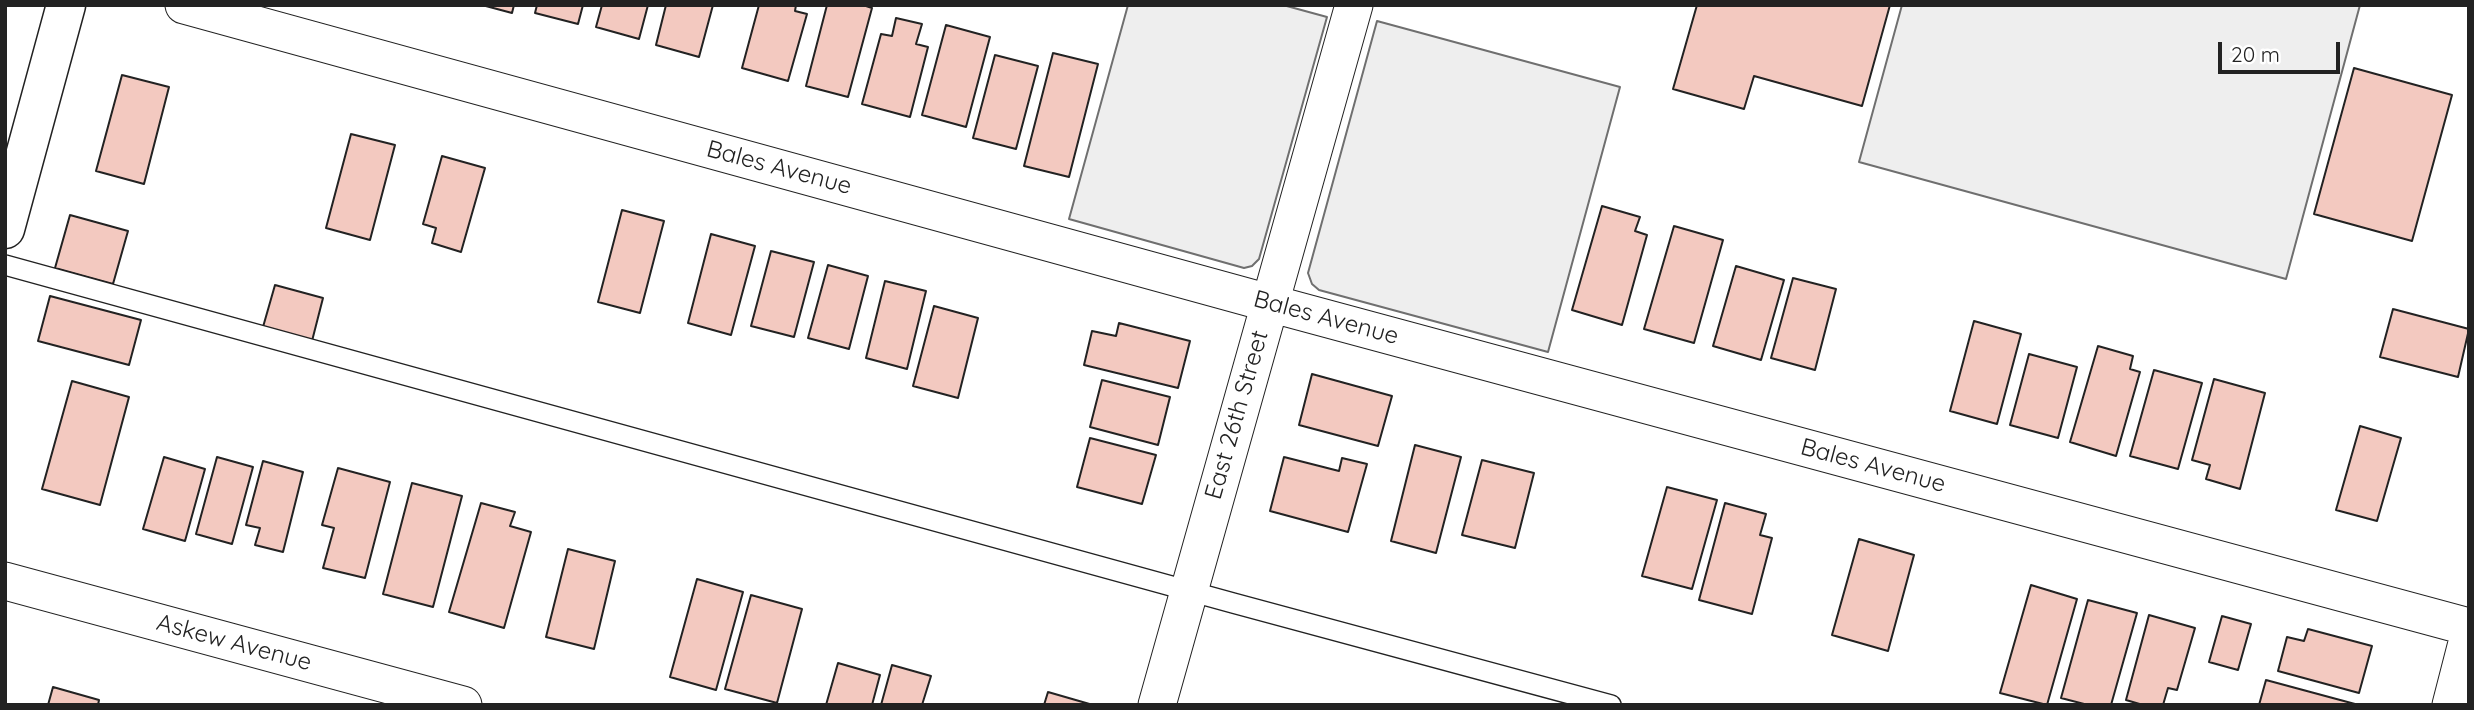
<!DOCTYPE html>
<style>
body{margin:0}
#map{position:relative;width:2474px;height:710px;overflow:hidden;background:#fff;font-family:Quicksand,sans-serif}
canvas{display:block}
.frame{position:absolute;inset:0;border:7px solid #222;pointer-events:none}
.scale{position:absolute;left:2218px;top:42px;width:122px;height:32px;box-sizing:border-box;border:4px solid #222;border-top:0;padding-left:9px;font-size:21px;line-height:24px;white-space:nowrap;color:#222;-webkit-text-stroke:5px #fff;paint-order:stroke}
</style>
<div id="map">
<canvas width="2474" height="710"></canvas>
<div class="frame"></div>
<div class="scale">20 m</div>
</div>
<script>
const ctx = document.querySelector('canvas').getContext('2d');
ctx.lineJoin = 'round';
function fill(path, color) {
  ctx.fillStyle = color;
  ctx.fill(path, 'evenodd');
}
function shape(rows) {
  const path = new Path2D();
  for (const r of rows) {
    path.moveTo(r[0], r[1]);
    for (let i = 2; i < r.length; i += 2) path.lineTo(r[i], r[i + 1]);
  }
  return path;
}
function stroke(path, color, width, dash) {
  ctx.strokeStyle = color;
  ctx.lineWidth = width;
  ctx.lineCap = dash ? 'butt' : 'round';
  ctx.setLineDash(dash || []);
  ctx.stroke(path);
}
function label(font, color, halo, rows, align = 'center') {
  ctx.font = font + ' Quicksand,sans-serif';
  ctx.lineWidth = 5;
  ctx.setLineDash([]);
  ctx.textBaseline = 'middle';
  ctx.strokeStyle = halo;
  ctx.fillStyle = color;
  for (const [text, x, y, turn = 0] of rows) {
    ctx.save();
    ctx.translate(x, y);
    ctx.rotate((+turn || 0) * Math.PI / 180);
    ctx.textAlign = isNaN(turn) ? turn : align;
    if (halo) ctx.strokeText(text, 0, 0);
    ctx.fillText(text, 0, 0);
    ctx.restore();
  }
}
const green = shape([
 [1128,5,1283,5,1327,17,1259,259,1252,266,1244,268,1069,219,1128,5],
 [1902,5,2360,5,2286,279,1859,162,1902,5],
 [1377,21,1620,87,1548,352,1319,290,1312,284,1308,273,1377,21]
]);
fill(green, '#eee');
stroke(green, '#6f6f6f', 2);
const building = shape([
 [482,5,514,5,512,13,482,5],
 [537,5,583,5,578,24,535,13,537,5],
 [602,5,648,5,639,39,596,27,602,5],
 [666,5,713,5,699,57,656,45,666,5],
 [759,5,796,5,795,11,807,14,788,81,742,68,759,5],
 [827,5,863,5,872,8,848,97,806,86,827,5],
 [1697,5,1890,5,1862,106,1754,76,1744,109,1673,89,1697,5],
 [896,18,922,24,916,44,928,47,910,117,862,104,881,34,892,36,896,18],
 [946,25,990,37,966,127,922,115,946,25],
 [1053,53,1098,64,1069,177,1024,166,1053,53],
 [995,55,1038,66,1016,149,973,138,995,55],
 [2354,68,2452,95,2412,241,2314,214,2354,68],
 [122,75,169,87,144,184,96,171,122,75],
 [351,134,395,145,370,240,326,228,351,134],
 [442,156,485,168,461,252,432,243,436,228,423,224,442,156],
 [1602,206,1640,217,1635,231,1647,235,1622,325,1572,310,1602,206],
 [622,210,664,221,640,313,598,302,622,210],
 [70,215,128,231,113,284,55,268,70,215],
 [1674,226,1723,240,1694,343,1644,329,1674,226],
 [711,234,755,246,731,335,688,323,711,234],
 [771,251,814,262,794,337,751,326,771,251],
 [828,265,868,276,849,349,808,338,828,265],
 [1736,266,1784,280,1761,360,1713,346,1736,266],
 [1793,278,1836,289,1815,370,1771,358,1793,278],
 [885,281,926,291,907,369,866,358,885,281],
 [275,285,323,298,312,341,263,327,275,285],
 [50,296,141,320,129,365,38,341,50,296],
 [934,306,978,318,958,398,913,386,934,306],
 [2393,309,2469,329,2458,377,2380,357,2393,309],
 [1974,321,2021,334,1997,424,1950,411,1974,321],
 [1119,323,1190,341,1178,388,1084,365,1092,331,1116,336,1119,323],
 [2098,346,2133,356,2130,369,2140,372,2116,456,2070,442,2098,346],
 [2029,354,2077,367,2058,438,2010,425,2029,354],
 [2154,370,2202,383,2178,469,2130,456,2154,370],
 [1312,374,1392,396,1378,446,1299,425,1312,374],
 [2214,379,2265,393,2240,489,2206,479,2210,465,2192,460,2214,379],
 [1102,380,1170,397,1158,445,1090,427,1102,380],
 [72,381,129,397,100,505,42,489,72,381],
 [2360,426,2401,438,2377,521,2336,510,2360,426],
 [1090,438,1156,455,1142,504,1077,487,1090,438],
 [1415,445,1461,457,1436,553,1391,541,1415,445],
 [164,457,205,469,185,541,143,529,164,457],
 [217,457,253,467,232,544,196,534,217,457],
 [1284,457,1339,471,1342,458,1367,464,1348,532,1270,511,1284,457],
 [1482,460,1534,473,1515,548,1462,535,1482,460],
 [263,461,303,472,283,552,255,545,260,528,246,525,263,461],
 [338,468,390,482,365,578,323,568,334,528,322,525,338,468],
 [412,483,462,496,433,607,383,594,412,483],
 [1667,487,1717,500,1692,589,1642,576,1667,487],
 [481,503,515,512,510,526,531,532,504,628,449,612,481,503],
 [1725,503,1766,514,1760,535,1772,538,1752,614,1699,600,1725,503],
 [1859,539,1914,555,1888,651,1832,635,1859,539],
 [568,549,615,561,594,649,546,637,568,549],
 [697,579,743,592,716,690,670,677,697,579],
 [2031,585,2077,599,2047,705,2000,693,2031,585],
 [751,595,802,609,777,703,725,689,751,595],
 [2088,600,2137,613,2111,705,2088,705,2061,698,2088,600],
 [2149,615,2195,628,2177,690,2168,688,2163,705,2143,705,2126,700,2149,615],
 [2222,616,2251,624,2238,670,2209,662,2222,616],
 [2308,629,2372,646,2359,693,2278,671,2287,637,2304,641,2308,629],
 [838,663,880,675,872,705,826,705,838,663],
 [892,665,931,676,922,705,881,705,892,665],
 [2266,680,2355,704,2355,705,2259,705,2266,680],
 [53,687,99,700,98,705,48,705,53,687],
 [1048,692,1093,705,1044,705,1048,692]
]);
fill(building, '#f3c9c0');
stroke(building, '#222', 2);
const lane = shape([
 [5,265,1233,603,1611,705]
]);
const street = shape([
 [184,5,1269,303,2469,627],
 [5,581,463,705],
 [1157,705,1354,5],
 [2451,705,2469,635]
]);
const secondary = shape([
 [5,229,66,5]
]);
stroke(lane, '#222', 22);
stroke(street, '#222', 39);
stroke(secondary, '#222', 41);
stroke(lane, '#fff', 19);
stroke(street, '#fff', 37);
stroke(secondary, '#fff', 38);
label('24px', '#222', '#fff', [
 ["Bales Avenue",779,168,15],
 ["Bales Avenue",1326,318,15],
 ["East 26th Street",1237,415,-74],
 ["Bales Avenue",1873,466,15],
 ["Askew Avenue",234,643,15]
]);
</script>
